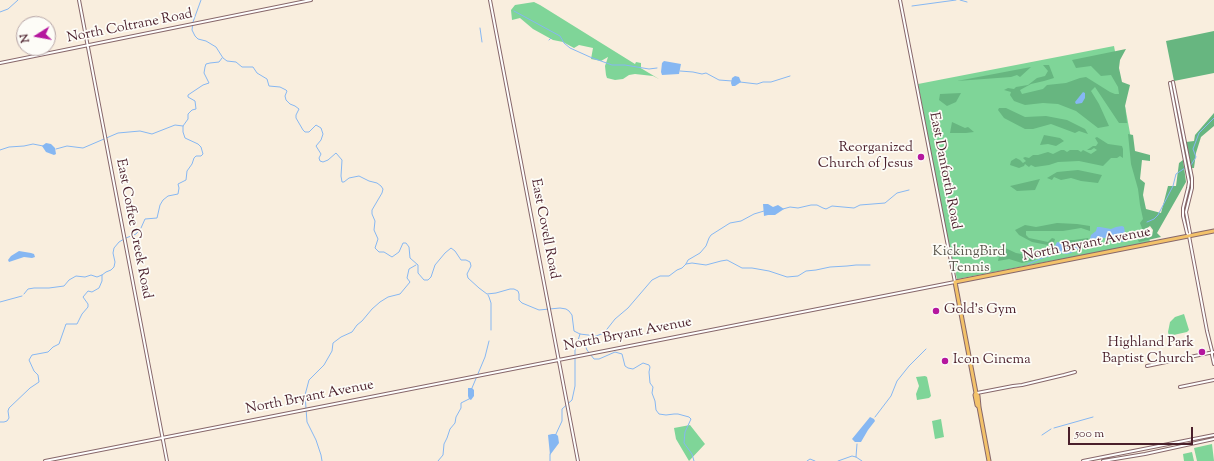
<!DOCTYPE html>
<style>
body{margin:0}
#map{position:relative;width:1214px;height:461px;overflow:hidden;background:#f9eede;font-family:"Sorts Mill Goudy",serif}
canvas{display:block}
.north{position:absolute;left:16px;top:16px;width:40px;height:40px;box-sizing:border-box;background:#fdfcf7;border:1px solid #b5a4a5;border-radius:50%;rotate:259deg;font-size:11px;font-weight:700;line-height:16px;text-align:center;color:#4a1f2b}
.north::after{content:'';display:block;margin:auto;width:14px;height:18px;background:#b5179e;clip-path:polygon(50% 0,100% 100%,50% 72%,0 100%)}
.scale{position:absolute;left:1068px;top:427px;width:125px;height:18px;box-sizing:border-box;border:2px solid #4a1f2b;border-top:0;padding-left:5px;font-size:12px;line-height:14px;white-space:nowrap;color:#4a1f2b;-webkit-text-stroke:3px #fdfcf7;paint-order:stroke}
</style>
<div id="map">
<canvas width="1214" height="461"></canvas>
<div class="north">N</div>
<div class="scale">500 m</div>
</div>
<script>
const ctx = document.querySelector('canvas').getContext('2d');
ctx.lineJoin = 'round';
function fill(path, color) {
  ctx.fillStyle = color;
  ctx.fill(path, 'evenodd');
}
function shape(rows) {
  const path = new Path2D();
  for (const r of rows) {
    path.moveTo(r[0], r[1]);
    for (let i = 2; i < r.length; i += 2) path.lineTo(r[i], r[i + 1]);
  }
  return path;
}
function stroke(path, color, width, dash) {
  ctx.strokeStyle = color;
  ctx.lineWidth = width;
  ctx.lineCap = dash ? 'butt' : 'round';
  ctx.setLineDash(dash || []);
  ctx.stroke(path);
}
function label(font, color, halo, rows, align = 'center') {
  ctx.font = font + ' "Sorts Mill Goudy",serif';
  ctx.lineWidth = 3.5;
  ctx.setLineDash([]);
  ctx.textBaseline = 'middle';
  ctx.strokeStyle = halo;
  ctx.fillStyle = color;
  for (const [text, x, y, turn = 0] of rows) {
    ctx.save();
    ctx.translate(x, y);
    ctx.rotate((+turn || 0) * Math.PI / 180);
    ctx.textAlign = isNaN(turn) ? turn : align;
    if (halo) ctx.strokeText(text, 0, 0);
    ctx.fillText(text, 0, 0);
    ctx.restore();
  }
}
fill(shape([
 [534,2,540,5,635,64,636,62,641,63,641,67,639,67,659,79,653,76,635,74,629,75,623,79,615,80,607,78,606,75,605,66,608,57,601,61,591,59,593,48,579,45,574,48,563,42,553,40,533,29,520,18,512,20,511,10,515,5],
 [1114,46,1150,242,957,279,948,241,918,84],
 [1184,314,1189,330,1187,332,1169,336,1168,332,1170,322,1175,317],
 [925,376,927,377,931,396,929,398,917,400,916,394,919,386,916,377],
 [941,419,944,437,935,439,932,421],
 [690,425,705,444,689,461,676,439,674,428],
 [1212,444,1214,461,1197,461,1194,448],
 [1192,452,1194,461,1184,461,1183,454]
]), '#7fd598');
fill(shape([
 [1214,31,1214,73,1174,81,1166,41],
 [1126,49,1120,60,1119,68,1122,82,1130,85,1125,106,1127,123,1119,123,1095,87,1091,91,1099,104,1109,126,1098,128,1076,111,1058,104,1043,103,1025,105,1014,101,1010,95,1011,92,1004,90,1008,88,1014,89,1016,87,1028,85,1037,78,1045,76,1048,71,1043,65,1049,65,1054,78,1044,81,1031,84,1020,90,1022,94,1043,89,1047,85,1066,83,1080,78,1086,77,1110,92,1115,94,1119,94,1118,87,1111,75,1101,76,1091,66,1076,68,1072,60],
 [1031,67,1020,77,1017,75,1011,77,957,81],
 [961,93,956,102,947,106,939,100,940,94],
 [999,108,1006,108,1025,117,1046,116,1067,120,1085,129,1088,134,1079,131,1075,133,1051,124,1033,129,1025,129,1004,118,998,110],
 [1214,113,1214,126,1201,137,1196,153,1194,168,1191,168,1186,142,1194,141,1195,135],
 [952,122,965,128,968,127,974,132,966,133,950,133],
 [1128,134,1133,135,1135,151,1150,155,1150,161,1142,160,1140,179,1145,183,1143,195,1146,209,1161,213,1168,186,1176,186,1179,163,1183,160,1186,182,1157,233,1161,237,1139,242,1138,240,1144,236,1148,238,1152,236,1153,230,1150,226,1143,231,1140,223,1143,219,1140,205,1138,189,1131,164],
 [1044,135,1060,138,1064,141,1056,146,1048,144,1040,145],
 [1097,137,1108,144,1122,146,1123,149,1123,158,1120,156,1117,158,1111,158,1103,166,1079,161,1058,162,1049,165,1035,167,1031,165,1029,167,1025,164,1024,166,1019,168,1010,165,1011,161,1016,158,1020,160,1023,163,1026,161,1023,158,1025,157,1029,158,1033,155,1038,155,1048,152,1053,154,1061,150,1064,150,1067,152,1070,150,1078,150,1081,152,1083,150,1091,154,1097,150,1094,148,1091,150,1087,150,1093,146,1096,146,1098,143,1095,138],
 [1078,170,1102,175,1098,183,1081,181,1071,178,1061,180,1054,177,1052,180,1047,178,1057,172],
 [1040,179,1035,190,1017,191,1010,186],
 [1057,223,1077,224,1090,226,1090,231,1081,228,1063,231,1026,231,1026,235,1029,238,1048,242,1052,238,1055,239,1053,246,1032,242,1019,235,1015,230,1025,225,1036,227],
 [1088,238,1090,243,1093,242,1092,244,1084,246,1082,243,1061,243,1065,240,1074,240],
 [1001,246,1016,253,1032,256,1033,258,1037,257,1035,260,1022,263,1009,259,998,261]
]), '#67b680');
fill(shape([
 [664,61,681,64,679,74,662,75,661,72,662,63],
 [735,76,739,77,741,82,735,86,732,86,731,83,732,78],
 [1083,92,1085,93,1085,98,1082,103,1076,104,1075,102],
 [46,143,51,144,55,148,56,154,54,155,46,152,42,146],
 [763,204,768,204,773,207,778,205,784,209,775,215,768,215,764,216],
 [1122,226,1124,227,1125,233,1124,236,1124,240,1123,242,1119,241,1113,236,1106,238,1099,238,1093,242,1092,242,1090,239,1091,235,1096,231,1097,227,1100,227,1111,229,1116,227],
 [1057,242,1069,244,1078,243,1081,245,1081,247,1071,253,1066,254,1061,253,1049,256,1050,255,1057,252,1055,246],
 [19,251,31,253,34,254,35,257,32,258,24,257,9,262,8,260,11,256],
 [468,388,472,388,474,390,474,396,471,400,469,399,468,396],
 [870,417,874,419,875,421,868,430,861,442,855,442,852,439],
 [552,434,556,434,558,436,559,443,550,455,548,435]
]), '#86b7f2');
stroke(shape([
 [201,0,193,22,192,30,195,36,198,39,206,41,216,47,223,58,227,61,236,62,242,67,253,67,257,73,267,79,269,86,280,87,286,90,287,91,285,96,286,100,290,104,295,106,299,109,296,115,296,118,303,130,305,132,309,132,316,125,321,128,323,134,321,140,316,146,321,154,319,158,320,161,323,162,328,160,336,153,342,160,341,176,342,182,344,182,349,178,359,176,369,181,377,183,381,186,383,189,382,193,372,210,372,214,375,221,374,230,378,239,375,248,379,252,384,252,392,257,399,252,403,243,406,243,409,247,410,258,418,265,418,273,424,280,428,280,431,277,435,265,445,253,451,248,455,251,461,260,466,260,470,262,471,266,467,274,468,278,479,288,487,294,496,293,510,289,514,289,518,291,519,294,519,300,522,303,539,310,560,308,566,309,569,311,572,315,574,331,580,334,596,336,604,333,615,319,628,308,652,280,660,276,669,276,677,270,682,268,686,264,688,260,700,253,706,246,709,238,711,235,730,223,741,221,754,214,764,211],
 [960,0,967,2],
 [912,6,956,0],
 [514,11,560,36,564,43,570,48,590,57,612,65,625,65,649,69,657,68],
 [0,12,8,9,18,0],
 [480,28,482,42],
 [549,40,551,38],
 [680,71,693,72,702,74,706,73,719,80,732,81],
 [740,82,757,84,763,82,771,82,790,76],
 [56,149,67,146,83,148,118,133,140,131,152,134,175,125,183,126],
 [0,150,9,147,24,146,33,144,43,146],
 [1191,165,1196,157,1193,149,1199,133,1214,118],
 [783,209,790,207,798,208,811,205,817,205,823,208,826,209,832,206,854,208,860,205,885,203,897,193,909,190],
 [1147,222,1154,219,1158,215,1173,186,1176,174,1185,168],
 [126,238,136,234,141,228,145,219,157,218,160,205,163,200,168,196,178,194,179,188,178,184,186,180,187,171,192,164,194,158,196,156,201,156,203,154,201,147,198,144,185,138,183,132,183,126,188,119,188,114,192,110,196,109,195,101,188,97,188,95,203,85,209,83,204,73,205,67,206,64,210,63,219,62,222,58],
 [1083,244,1085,245,1090,242],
 [686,264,692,263,706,265,721,261,727,260,742,268,752,268,769,271,787,277,798,276,806,271,816,270,830,267,847,266,856,265,870,265],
 [1028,264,1045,257,1050,256],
 [24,294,28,289,34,288,49,288,64,286,69,280,76,276,85,277,91,275,97,277,102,275,106,272,111,270,114,267,115,262,113,253,114,248,119,242,124,239],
 [488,295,489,297,491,303,491,330],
 [0,302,22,296],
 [579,340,584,343,587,350,594,359,599,359,615,352,622,354,625,366,628,368,633,369,643,363,649,365,650,367,649,372,650,383,653,387,652,393,655,401,656,410,659,414,666,415,674,414,678,414,689,417,691,419,685,432,684,443,692,454,694,461],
 [472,388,485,357,489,341],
 [875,417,891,396,897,381,909,366,926,349],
 [0,422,4,422,7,421,9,418,8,411,9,408,30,388,39,382,38,375,34,371,29,360,32,355,48,352,53,347,59,344,66,324,77,324,82,314,88,307,88,304,83,297,88,291,92,292,99,288,102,281,102,275],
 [1054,428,1093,417],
 [556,434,562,421,562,409,572,400,575,386,575,350,580,334],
 [1042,435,1051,429],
 [856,457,857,444],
 [322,461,321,455,316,440,307,422,305,395,309,380,324,365,332,351,333,343,341,337,352,332,357,325,362,321,372,309,380,302,388,297,400,294,410,282,407,278,409,269,416,265],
 [438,461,443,455,444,444,447,438,450,429,455,423,456,417,461,408,461,403,469,399],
 [550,461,550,454],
 [807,461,810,459,815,461],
 [838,461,852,456,856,457,862,461]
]), '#86b7f2', 1);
const minor = shape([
 [79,0,167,461],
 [490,0,578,461],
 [0,63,311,0],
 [1173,82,1192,178,1192,188,1186,212,1190,233,1189,236],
 [1170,83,1189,182,1188,188,1183,208,1183,216,1187,233,1189,236,1207,331,1212,351,1212,355,1214,364],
 [1147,366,1214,352],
 [1180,387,1214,380],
 [977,393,1013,386,1022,385,1064,375,1075,372],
 [45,461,955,282,900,0],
 [1083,461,1214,435],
 [1103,461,1145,454,1214,439]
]);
const major = shape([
 [976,393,975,395,977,405,979,407],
 [989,461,979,407,978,396,976,393,955,282,1214,231]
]);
stroke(minor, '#87676a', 4);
stroke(major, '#87676a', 5);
stroke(minor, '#fff', 2);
stroke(major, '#f3c26a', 3);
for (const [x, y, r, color] of [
 [921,157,4,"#b5179e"],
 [936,311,4,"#b5179e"],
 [1202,352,4,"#b5179e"],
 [945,361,4,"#b5179e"]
]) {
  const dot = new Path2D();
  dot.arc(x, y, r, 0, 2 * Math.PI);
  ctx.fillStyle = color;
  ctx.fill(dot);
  stroke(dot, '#fdfcf7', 1.5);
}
label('14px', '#4a1f2b', '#fdfcf7', [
 ["North Coltrane Road",130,27,-11],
 ["East Danforth Road",944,171,79],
 ["East Coffee Creek Road",133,229,79],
 ["East Covell Road",544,229,79],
 ["North Bryant Avenue",1087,245,-11],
 ["North Bryant Avenue",628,335,-11],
 ["North Bryant Avenue",310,398,-11]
]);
label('14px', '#4a1f2b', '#fdfcf7', [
 ["Reorganized",913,149],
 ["Church of Jesus",913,165],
 ["Gold's Gym",944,311,"left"],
 ["Highland Park",1194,344],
 ["Baptist Church",1194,360],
 ["Icon Cinema",953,361,"left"]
], 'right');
label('14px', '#5a564c', '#fdfcf7', [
 ["KickingBird",969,253],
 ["Tennis",969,269]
]);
</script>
